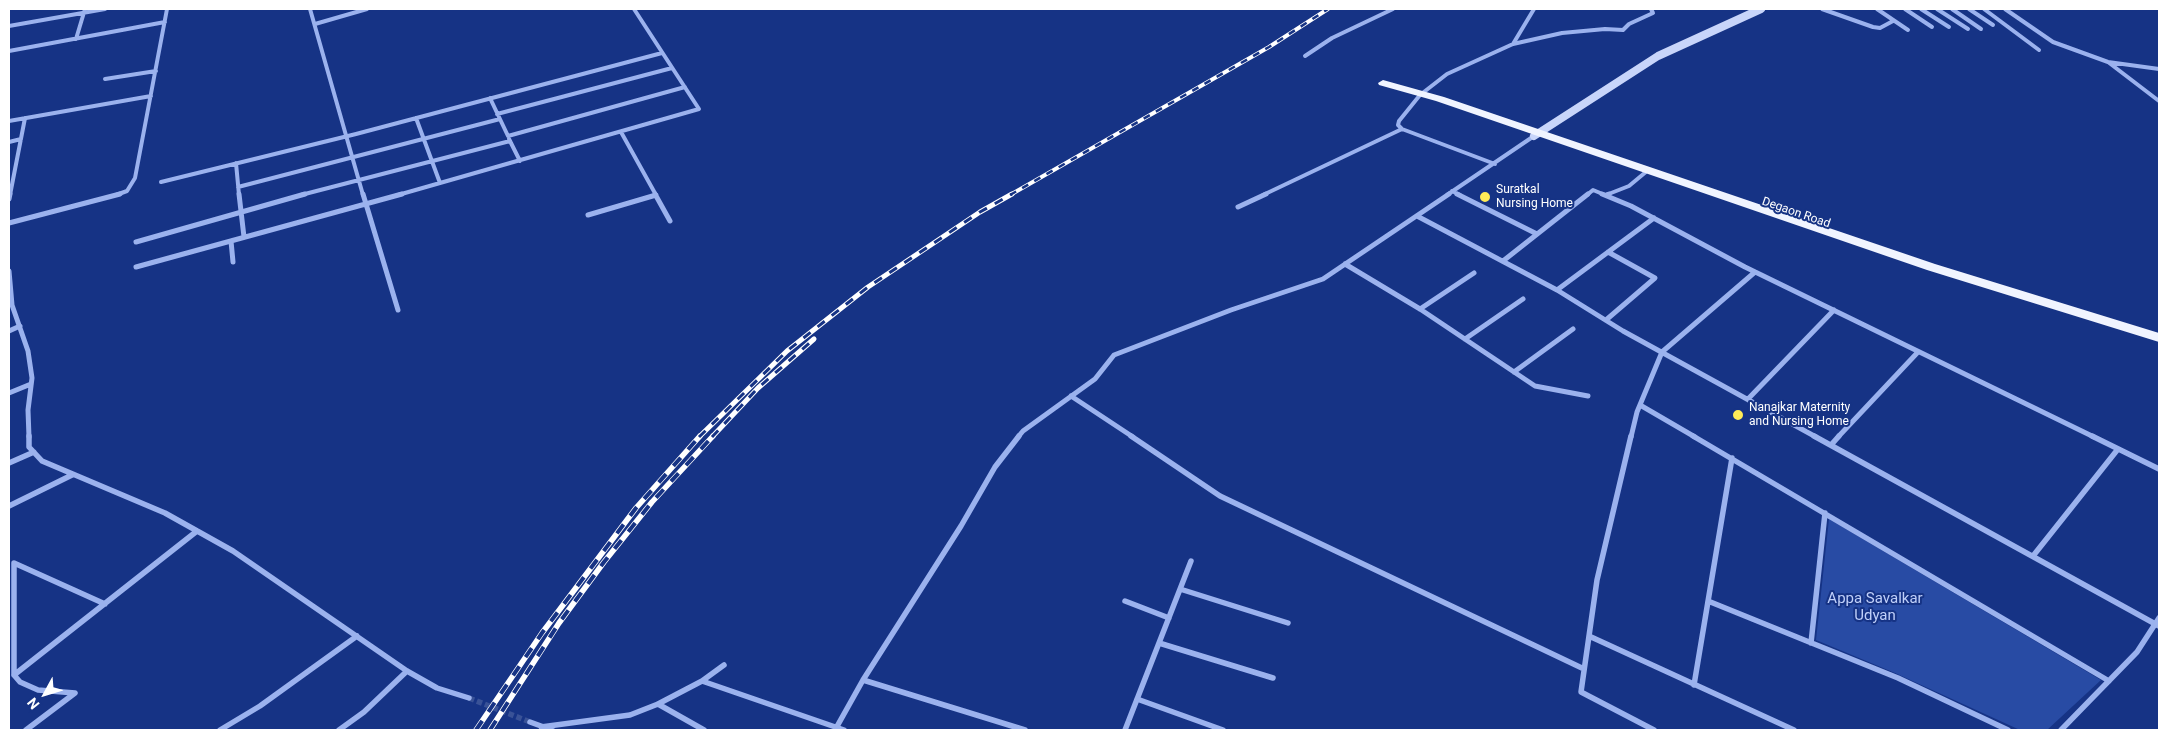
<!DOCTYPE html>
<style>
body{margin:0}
#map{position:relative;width:2168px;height:739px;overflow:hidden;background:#163385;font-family:Roboto,sans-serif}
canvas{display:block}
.frame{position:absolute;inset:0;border:10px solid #fff;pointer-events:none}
.north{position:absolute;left:20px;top:669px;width:50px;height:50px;-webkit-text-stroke:4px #163385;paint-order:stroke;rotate:231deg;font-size:14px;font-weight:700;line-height:20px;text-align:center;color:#fff}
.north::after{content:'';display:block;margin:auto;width:18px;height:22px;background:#fff;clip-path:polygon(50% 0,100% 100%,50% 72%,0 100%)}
</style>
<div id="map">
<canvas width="2168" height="739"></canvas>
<div class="frame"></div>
<div class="north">N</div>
</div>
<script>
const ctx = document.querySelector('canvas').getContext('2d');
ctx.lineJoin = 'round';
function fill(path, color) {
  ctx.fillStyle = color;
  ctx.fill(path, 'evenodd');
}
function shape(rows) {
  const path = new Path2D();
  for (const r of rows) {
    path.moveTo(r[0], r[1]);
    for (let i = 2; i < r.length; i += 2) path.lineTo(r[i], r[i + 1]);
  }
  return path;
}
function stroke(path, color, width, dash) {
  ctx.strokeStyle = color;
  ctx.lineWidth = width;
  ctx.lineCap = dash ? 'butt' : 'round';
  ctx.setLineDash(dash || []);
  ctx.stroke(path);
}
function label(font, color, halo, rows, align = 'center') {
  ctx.font = font + ' Roboto,sans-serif';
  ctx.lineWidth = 4;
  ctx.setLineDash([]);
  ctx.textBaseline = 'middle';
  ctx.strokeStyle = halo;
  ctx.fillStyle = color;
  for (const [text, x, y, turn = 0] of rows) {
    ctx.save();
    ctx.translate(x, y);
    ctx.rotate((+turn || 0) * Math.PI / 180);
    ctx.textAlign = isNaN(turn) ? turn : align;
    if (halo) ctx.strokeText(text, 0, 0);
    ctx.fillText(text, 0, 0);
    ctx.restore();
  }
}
fill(shape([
 [1829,519,2101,680,2047,730,2020,730,1895,673,1816,640]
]), '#284ba4');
stroke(shape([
 [469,698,530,722]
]), '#395297', 5.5, [5.5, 3]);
stroke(shape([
 [310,9,363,195],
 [1822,9,1873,27,1880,28,1893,21],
 [1877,9,1908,30],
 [1905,9,1932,27],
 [1921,9,1949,27],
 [1937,9,1968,29],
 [1952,9,1981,29],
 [1969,9,1993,25],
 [1984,9,2039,50],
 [2005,9,2053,42,2108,62,2159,69],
 [315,24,367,9],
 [9,26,105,9],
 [76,39,85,9],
 [1513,44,1534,9],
 [9,51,165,22],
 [1305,56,1332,38,1393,9],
 [2108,62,2159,101],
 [105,79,156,71],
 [490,98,508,136,685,87],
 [497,114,672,68],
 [416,118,440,183],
 [9,121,151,96],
 [621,132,656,195],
 [509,139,520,161],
 [9,142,21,139],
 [236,163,239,195],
 [1495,164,1402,129,1398,125,1399,121,1420,95,1447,74,1513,44,1562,33,1605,29,1623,30,1629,24,1653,13,1651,9],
 [161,182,356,134,662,53],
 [238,187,500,119],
 [1452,191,1460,195],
 [10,195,25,118],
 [116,195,127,191,135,178,167,9],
 [301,195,510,141],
 [398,195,699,109,634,9],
 [1263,195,1402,129],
 [1447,195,1534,136],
 [1587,195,1593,190,1605,195],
 [1606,195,1629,186,1647,171]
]), '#9bb2ee', 4);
stroke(shape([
 [239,194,244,237],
 [363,194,398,310],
 [655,194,670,221],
 [1457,194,1537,234],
 [1602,194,1631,206,1745,267,2094,437],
 [1606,195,1609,194],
 [9,199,10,194],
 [1238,207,1266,194],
 [588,215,656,195],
 [1417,216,1557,290,1623,331,1816,437],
 [9,223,120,194],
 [231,241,233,262],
 [136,242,305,194],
 [1503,261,1588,194],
 [1345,264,1420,309,1535,386,1588,396],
 [136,267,402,194],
 [9,271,12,305,28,351,32,378,28,410,29,437],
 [1557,290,1654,218],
 [1420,309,1474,273],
 [1606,320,1655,278,1608,252],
 [9,331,20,326],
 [1465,339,1523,299],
 [1514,372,1573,329],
 [9,393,31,384],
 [1071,396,1133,437],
 [1748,399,1834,310],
 [1640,405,1695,437],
 [1018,437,1023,431,1095,379,1114,355,1231,310,1323,279,1449,194],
 [1631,437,1637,412,1662,352,1755,272],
 [1838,437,1918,352]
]), '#9bb2ee', 5);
stroke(shape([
 [29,436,29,447,42,461,165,513,233,551,407,671,437,688,469,698],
 [1131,436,1220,496,1584,669],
 [1631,436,1597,580,1581,692,1654,730],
 [1693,436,2109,681],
 [1814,436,2159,626],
 [2092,436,2159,469],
 [1831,445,1839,436],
 [9,463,34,452],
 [9,506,72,475],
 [2033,556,2118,449],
 [1180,589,1288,623],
 [1125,601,1169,618],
 [1708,601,1898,678,2008,730],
 [1589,636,1794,730],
 [1159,643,1273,678],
 [1811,643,1825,513],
 [14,675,14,563,105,604],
 [863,680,1025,730],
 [702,681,844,730],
 [1694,685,1732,458],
 [1137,699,1223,730],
 [658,704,704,730],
 [530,722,552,730],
 [541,727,630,715,658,704,702,681,724,665],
 [26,730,75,693,38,690,20,682,14,675,197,531],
 [220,730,260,706,357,636],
 [339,730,364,712,407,671],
 [835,730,863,680,961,526,995,467,1019,436],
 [1125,730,1191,561],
 [2061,730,2137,652,2159,618]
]), '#9bb2ee', 5.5);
stroke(shape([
 [1534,136,1658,56,1761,9]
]), '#c8d5fa', 8);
fill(shape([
 [1383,80,1444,97,1935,264,2159,333,2159,342,1927,270,1436,101,1379,85,1378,83,1383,80]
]), '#f0f4ff');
const railFar2 = shape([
 [1010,195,1269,47,1328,9]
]);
const railFar1 = shape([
 [699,437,787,351,868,287,980,212,1012,194],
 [712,437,758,388,814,339]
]);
const rail = shape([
 [476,730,542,633,636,508,700,436],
 [490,730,559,623,604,562,652,502,713,436]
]);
stroke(railFar2, '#fff', 4);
stroke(railFar1, '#fff', 5);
stroke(rail, '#fff', 5.5);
stroke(railFar2, '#163385', 2.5, [7]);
stroke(railFar1, '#163385', 3, [9]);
stroke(rail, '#163385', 4, [11]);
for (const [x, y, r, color] of [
 [1485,197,6,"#ffec57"],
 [1738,415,6,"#ffec57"]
]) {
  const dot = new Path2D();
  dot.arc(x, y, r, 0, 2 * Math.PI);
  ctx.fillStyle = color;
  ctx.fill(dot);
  stroke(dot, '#163385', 2);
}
label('12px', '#fff', '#163385', [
 ["Suratkal",1496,190],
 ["Nursing Home",1496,204],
 ["Nanajkar Maternity",1749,408],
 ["and Nursing Home",1749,422]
], 'left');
label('12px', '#fff', '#163385', [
 ["Degaon Road",1796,213,19]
]);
label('15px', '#c0d0fa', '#163385', [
 ["Appa Savalkar",1875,599],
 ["Udyan",1875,616]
]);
</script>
